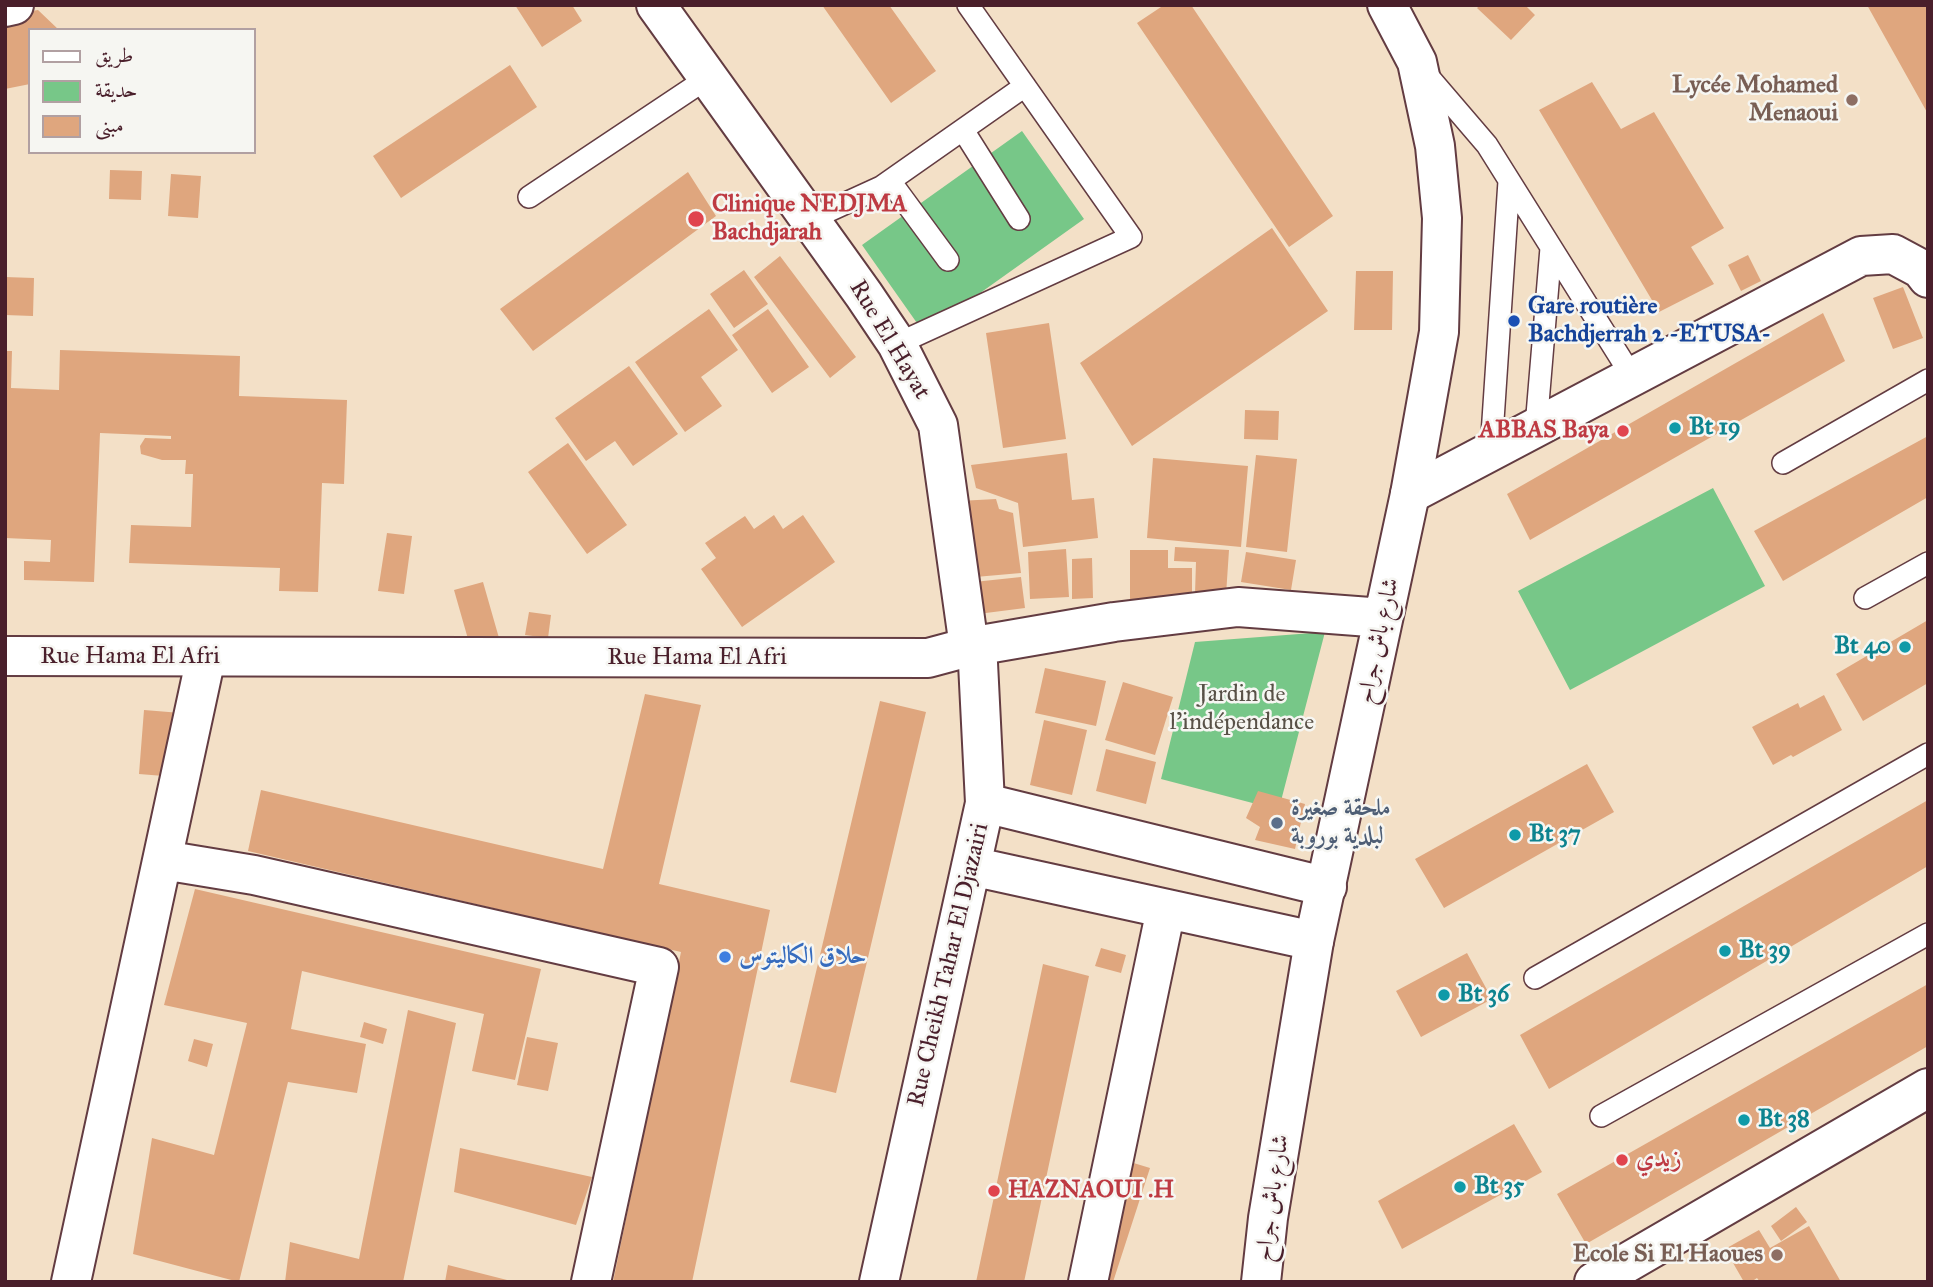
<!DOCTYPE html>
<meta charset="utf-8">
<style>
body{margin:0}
#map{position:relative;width:1933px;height:1287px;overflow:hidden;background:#f3e0c7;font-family:"IM FELL Great Primer",Amiri,serif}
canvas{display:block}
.frame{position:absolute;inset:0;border:7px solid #4a1f2b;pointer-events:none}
.legend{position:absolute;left:28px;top:28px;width:228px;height:126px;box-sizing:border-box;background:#f6f6f2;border:2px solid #b1a0a2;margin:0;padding:9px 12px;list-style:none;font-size:21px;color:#4a1f2b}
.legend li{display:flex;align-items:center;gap:14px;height:35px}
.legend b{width:35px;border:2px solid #b1a0a2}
</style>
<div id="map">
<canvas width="1933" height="1287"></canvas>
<div class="frame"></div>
<ul class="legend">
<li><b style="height:9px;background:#fff"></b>طريق</li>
<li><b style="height:19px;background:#77c788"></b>حديقة</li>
<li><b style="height:19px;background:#dfa67e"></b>مبنى</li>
</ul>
</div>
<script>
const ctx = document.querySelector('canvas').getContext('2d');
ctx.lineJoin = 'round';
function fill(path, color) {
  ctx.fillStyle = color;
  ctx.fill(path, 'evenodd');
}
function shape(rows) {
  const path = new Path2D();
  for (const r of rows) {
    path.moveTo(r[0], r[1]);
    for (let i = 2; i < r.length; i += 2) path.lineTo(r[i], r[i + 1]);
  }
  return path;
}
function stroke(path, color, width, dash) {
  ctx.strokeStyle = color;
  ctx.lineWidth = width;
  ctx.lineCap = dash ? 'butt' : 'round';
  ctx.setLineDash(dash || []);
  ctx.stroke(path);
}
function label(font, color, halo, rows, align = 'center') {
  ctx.font = font + ' "IM FELL Great Primer",Amiri,serif';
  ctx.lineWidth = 5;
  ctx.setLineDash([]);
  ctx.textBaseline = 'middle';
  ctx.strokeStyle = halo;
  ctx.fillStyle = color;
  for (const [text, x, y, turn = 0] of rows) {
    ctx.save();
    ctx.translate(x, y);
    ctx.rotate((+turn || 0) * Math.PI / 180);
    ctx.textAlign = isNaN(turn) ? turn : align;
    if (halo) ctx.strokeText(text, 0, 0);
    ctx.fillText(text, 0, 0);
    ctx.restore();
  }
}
fill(shape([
 [1022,131,1084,219,924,333,862,245],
 [1713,488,1765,586,1570,690,1518,591],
 [1325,632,1282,797,1283,811,1161,779,1195,642]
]), '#77c788');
fill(shape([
 [515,5,572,5,582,21,542,47],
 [822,5,889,5,936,71,891,103],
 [1164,5,1191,5,1333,216,1289,247,1137,23],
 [1480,5,1525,5,1535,15,1511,40,1477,8],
 [1867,5,1928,5,1928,114],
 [38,10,59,30,30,30,30,84,5,89,5,16],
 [510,65,537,107,401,198,373,156],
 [1592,82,1621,129,1654,112,1724,228,1691,247,1714,284,1659,312,1539,110],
 [110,170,142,171,141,200,109,199],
 [688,172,716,216,533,351,500,309],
 [171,174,201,176,198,218,168,216],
 [1272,228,1328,311,1132,446,1080,363],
 [1748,255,1761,281,1741,291,1728,265],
 [780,256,856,357,830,378,754,277],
 [744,270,768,304,734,328,710,294],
 [1356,271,1393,271,1392,330,1354,330],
 [5,277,34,278,33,316,5,315],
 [1903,287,1923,338,1893,349,1873,298],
 [709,309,738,350,701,377,722,406,685,432,635,362],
 [768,309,809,367,772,393,732,335],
 [1823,313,1845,361,1530,540,1507,494],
 [1049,323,1066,439,1003,448,986,333],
 [60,350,240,356,239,396,347,400,344,484,322,483,318,592,279,591,280,568,129,563,131,525,191,527,193,474,185,474,186,460,162,460,141,454,140,446,145,438,171,439,171,436,100,433,94,582,24,580,24,561,50,562,51,540,5,538,5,351,12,351,11,388,59,390],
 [629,366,678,434,633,466,615,441,586,461,555,418],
 [1245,410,1279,411,1278,440,1244,439],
 [1928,436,1928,497,1783,581,1754,531],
 [568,443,627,525,587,554,528,472],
 [1067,453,1072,500,1094,498,1098,538,1023,547,1018,503,976,488,971,465],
 [1256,455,1297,459,1287,552,1246,547],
 [1153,458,1248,466,1241,547,1147,538],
 [996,499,999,509,1013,513,1021,573,964,578,959,501],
 [774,515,783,529,803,515,835,562,742,627,701,569,716,558,705,543,745,516,754,529],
 [387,533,412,536,404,594,378,591],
 [1175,547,1229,550,1226,595,1195,594,1196,562,1174,561],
 [1066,549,1069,597,1030,599,1028,552],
 [1130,550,1168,550,1168,568,1192,568,1192,600,1130,601],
 [1246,552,1296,560,1291,590,1241,582],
 [1092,558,1093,598,1072,599,1072,559],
 [1021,577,1025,608,978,614,974,582],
 [483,582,499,638,470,646,454,590],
 [529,612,551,615,548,638,525,635],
 [1928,620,1928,683,1863,721,1836,674],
 [1045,668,1106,681,1096,726,1035,713],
 [1123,682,1173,697,1155,755,1105,740],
 [645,694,701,705,659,884,770,910,692,1282,613,1282,681,952,248,851,261,790,603,869],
 [1824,695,1842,730,1793,757,1791,755,1773,765,1752,727,1798,703,1800,708],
 [880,701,926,712,836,1093,790,1082],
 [144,710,181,713,176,777,139,774],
 [1044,720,1087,730,1072,795,1030,785],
 [1106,749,1156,762,1146,804,1096,791],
 [1587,764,1614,812,1444,908,1415,859],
 [1258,791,1305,804,1295,849,1255,840,1260,827,1246,818],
 [1928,800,1928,866,1549,1089,1520,1035],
 [195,889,541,969,515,1080,472,1071,484,1014,302,971,291,1029,366,1044,357,1093,288,1082,239,1282,133,1254,152,1138,214,1155,247,1023,164,1005],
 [1101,948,1126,955,1121,973,1095,966],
 [1467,953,1492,999,1421,1037,1396,991],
 [1043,964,1089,976,1024,1282,976,1282],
 [1928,984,1928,1046,1586,1244,1557,1194],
 [408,1010,456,1023,403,1282,285,1282,290,1242,359,1259],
 [364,1022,387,1029,383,1044,360,1037],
 [527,1037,558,1043,548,1091,517,1085],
 [194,1039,213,1044,207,1067,188,1061],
 [1514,1124,1542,1172,1402,1249,1378,1201],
 [460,1148,592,1177,576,1225,454,1192],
 [1127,1161,1150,1168,1113,1282,1105,1282],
 [1796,1207,1807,1222,1781,1241,1771,1226],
 [1809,1226,1841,1282,1760,1282,1757,1278,1751,1282,1744,1282,1725,1249,1759,1230,1770,1248],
 [448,1265,511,1281,511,1282,445,1282]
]), '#dfa67e');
const lane = shape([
 [1427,75,1487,145,1633,378],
 [963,130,1019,219],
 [890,181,948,260],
 [529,197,709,77],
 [811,219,881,187,1025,86],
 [897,344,1131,237,968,5],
 [1536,427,1551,248],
 [1491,450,1509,181],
 [1783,463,1928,380],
 [1865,598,1928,563],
 [1535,978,1928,754],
 [1601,1116,1928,934]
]);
const street = shape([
 [656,5,864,295,897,344,938,425,969,647,978,663,985,803,879,1282],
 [5,7,14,5],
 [1410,494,1861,256,1893,254,1921,269,1928,278],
 [985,803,1327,887],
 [163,860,254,875,659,967,591,1282],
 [971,866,1314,941],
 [71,1282,206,657],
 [1088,1282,1166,909],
 [1594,1282,1928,1088]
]);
const secondary = shape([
 [5,656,928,658,969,647,1114,622,1238,607,1383,618],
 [1261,1282,1268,1218,1314,941,1410,494,1439,332,1442,218,1435,146,1417,62,1387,5]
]);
stroke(lane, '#633c42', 24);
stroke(street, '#633c42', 42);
stroke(secondary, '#633c42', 42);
stroke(lane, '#fff', 21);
stroke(street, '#fff', 38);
stroke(secondary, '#fff', 38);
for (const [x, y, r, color] of [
 [1852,100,7,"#8d6e63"],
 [696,219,9,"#e0444e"],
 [1514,321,7,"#1a4fb4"],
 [1675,428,7,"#0f9aa8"],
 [1623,431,7,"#e0444e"],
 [1905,647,7,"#0f9aa8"],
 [1277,823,7,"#5c6f8a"],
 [1515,835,7,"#0f9aa8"],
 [1725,951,7,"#0f9aa8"],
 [725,957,7,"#3f7fe0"],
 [1444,995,7,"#0f9aa8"],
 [1744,1120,7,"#0f9aa8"],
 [1622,1160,7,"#e0444e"],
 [1460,1187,7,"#0f9aa8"],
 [994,1191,7,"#e0444e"],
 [1777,1255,7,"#8d6e63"]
]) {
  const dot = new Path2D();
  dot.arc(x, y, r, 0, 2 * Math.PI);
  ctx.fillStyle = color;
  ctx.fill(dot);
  stroke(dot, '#f6f6f2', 2.5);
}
label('bold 24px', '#785e54', '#f6f6f2', [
 ["Lycée Mohamed",1838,86],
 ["Menaoui",1838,114],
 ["Ecole Si El Haoues",1763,1255]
], 'right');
label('bold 24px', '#be3a42', '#f6f6f2', [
 ["Clinique NEDJMA",712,205],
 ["Bachdjarah",712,233],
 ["ABBAS Baya",1609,431,"right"],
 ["زيدي",1636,1160],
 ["HAZNAOUI .H",1008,1191]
], 'left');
label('bold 24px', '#164399', '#f6f6f2', [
 ["Gare routière",1528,307],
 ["Bachdjerrah 2 -ETUSA-",1528,335]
], 'left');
label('24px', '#4a1f2b', '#f6f6f2', [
 ["Rue El Hayat",889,340,59],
 ["شارع باش جراح",1379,641,-78],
 ["Rue Hama El Afri",130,657],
 ["Rue Hama El Afri",697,658],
 ["Rue Cheikh Tahar El Djazairi",949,965,-77],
 ["شارع باش جراح",1273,1198,-82]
]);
label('bold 24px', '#0d838f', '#f6f6f2', [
 ["Bt 19",1689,428],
 ["Bt 40",1891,647,"right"],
 ["Bt 37",1529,835],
 ["Bt 39",1739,951],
 ["Bt 36",1458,995],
 ["Bt 38",1758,1120],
 ["Bt 35",1474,1187]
], 'left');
label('24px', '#585147', '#f6f6f2', [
 ["Jardin de",1242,695],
 ["l'indépendance",1242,723]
]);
label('bold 24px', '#4e5e75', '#f6f6f2', [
 ["ملحقة صغيرة",1291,809],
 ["لبلدية بوروبة",1291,837]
], 'left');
label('bold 24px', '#366cbe', '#f6f6f2', [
 ["حلاق الكاليتوس",739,957]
], 'left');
</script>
